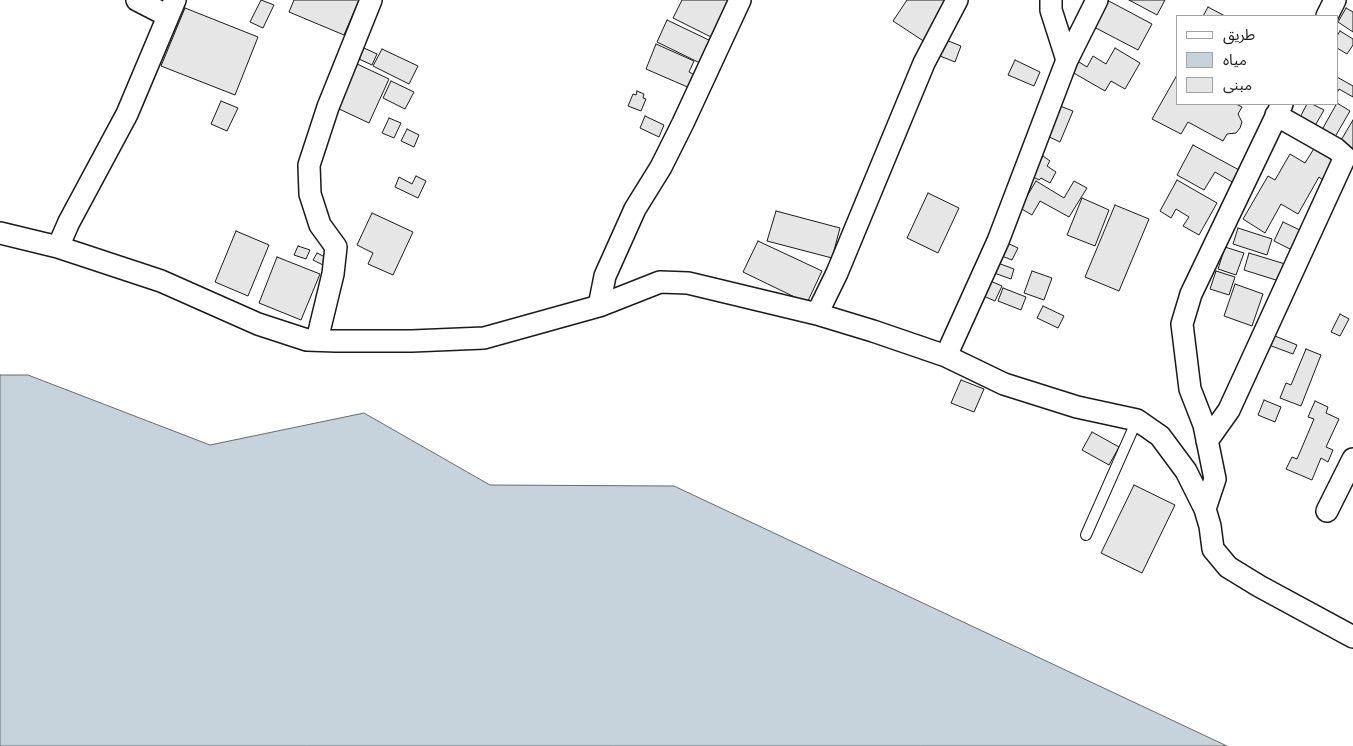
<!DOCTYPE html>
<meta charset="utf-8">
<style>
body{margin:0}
#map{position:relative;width:1353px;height:746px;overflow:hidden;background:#fff;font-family:Commissioner,"Noto Sans Arabic",sans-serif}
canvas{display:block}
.legend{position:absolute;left:1176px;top:15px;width:162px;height:90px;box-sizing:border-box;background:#fff;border:1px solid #a3a3a3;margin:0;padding:6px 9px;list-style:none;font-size:15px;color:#1a1a1a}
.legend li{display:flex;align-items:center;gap:10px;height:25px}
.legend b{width:25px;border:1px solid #a3a3a3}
</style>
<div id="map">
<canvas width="1353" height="746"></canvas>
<ul class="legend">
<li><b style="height:6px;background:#fff"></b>طريق</li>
<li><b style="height:14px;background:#c6d2dc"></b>مياه</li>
<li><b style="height:14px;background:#e6e6e6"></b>مبنى</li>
</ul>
</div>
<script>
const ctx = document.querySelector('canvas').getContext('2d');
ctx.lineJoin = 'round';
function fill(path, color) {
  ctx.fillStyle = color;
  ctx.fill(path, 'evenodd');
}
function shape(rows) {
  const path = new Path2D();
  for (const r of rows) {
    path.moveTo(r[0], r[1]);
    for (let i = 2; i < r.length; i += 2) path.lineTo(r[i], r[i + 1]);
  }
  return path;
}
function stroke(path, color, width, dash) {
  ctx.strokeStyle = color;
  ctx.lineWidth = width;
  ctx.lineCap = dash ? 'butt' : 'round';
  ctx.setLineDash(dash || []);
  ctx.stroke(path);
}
const water = shape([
 [0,375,28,375,210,445,364,413,490,485,674,486,1227,746,0,746,0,375]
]);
fill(water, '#c6d2dc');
stroke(water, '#6a6a6a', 1);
const building = shape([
 [261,0,274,5,263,28,250,22,261,0],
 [294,0,359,0,344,35,289,12,294,0],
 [682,0,732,0,713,38,673,18,682,0],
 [907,0,948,0,925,42,893,21,907,0],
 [1107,0,1152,24,1138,50,1092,26,1107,0],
 [1129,0,1165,0,1157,15,1129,0],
 [1208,7,1225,16,1203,16,1208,7],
 [185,8,258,37,235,95,161,66,185,8],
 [1346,8,1353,12,1353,32,1338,22,1346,8],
 [667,20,713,42,702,64,657,42,667,20],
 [1340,31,1353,39,1353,45,1347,54,1337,48,1337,36,1340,31],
 [946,40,961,46,955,62,940,56,946,40],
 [656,44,694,61,689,72,697,76,692,89,646,69,656,44],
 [364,48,377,54,372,65,359,59,364,48],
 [1115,48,1140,63,1125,89,1111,81,1105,91,1072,72,1079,62,1087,67,1093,56,1106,64,1115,48],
 [382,49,418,66,409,84,373,66,382,49],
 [1015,60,1040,72,1034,86,1008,75,1015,60],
 [355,63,389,79,369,123,335,107,355,63],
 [1177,75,1177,104,1236,104,1242,107,1238,114,1242,122,1240,128,1236,133,1227,134,1223,141,1188,122,1181,134,1152,119,1177,75],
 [1337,77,1353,86,1353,97,1339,89,1337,93,1337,77],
 [391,81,414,92,405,109,383,98,391,81],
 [637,91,644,94,643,98,646,99,641,111,628,106,633,94,636,95,637,91],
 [221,101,238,108,227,131,211,124,221,101],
 [1337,103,1350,111,1332,142,1319,135,1337,103],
 [1307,104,1312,104,1324,110,1312,131,1297,123,1307,104],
 [1060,106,1073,111,1060,142,1047,136,1060,106],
 [645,116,664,125,659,137,640,128,645,116],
 [389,118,401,123,394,138,382,133,389,118],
 [1353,120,1353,156,1337,147,1353,120],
 [407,129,419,135,414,147,401,141,407,129],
 [1193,145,1241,171,1234,183,1215,172,1204,190,1177,175,1193,145],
 [1315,147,1337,159,1324,181,1319,177,1298,214,1281,204,1265,233,1243,219,1268,176,1275,180,1290,154,1305,163,1315,147],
 [1043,156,1050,161,1047,166,1056,172,1050,183,1041,178,1039,180,1031,176,1043,156],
 [416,176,426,181,418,198,395,187,399,177,412,184,416,176],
 [1177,180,1217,203,1199,235,1183,226,1189,217,1176,209,1171,218,1160,211,1177,180],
 [1036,181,1064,198,1074,181,1087,188,1069,217,1040,201,1032,215,1020,208,1036,181],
 [928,193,959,208,938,253,907,238,928,193],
 [1082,198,1109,210,1095,246,1067,235,1082,198],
 [1115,205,1149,219,1119,291,1085,277,1115,205],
 [776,211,840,228,832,258,767,241,776,211],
 [372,213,413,232,393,275,368,264,373,253,357,245,372,213],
 [1283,222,1304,232,1294,251,1274,241,1283,222],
 [1238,228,1272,239,1267,255,1233,244,1238,228],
 [236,231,269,245,248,296,215,282,236,231],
 [758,241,822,271,807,303,743,272,758,241],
 [1005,242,1018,248,1012,260,999,255,1005,242],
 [298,246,310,250,306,259,294,255,298,246],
 [1225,247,1244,253,1236,275,1218,269,1225,247],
 [317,253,327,258,323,265,313,260,317,253],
 [1249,253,1285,264,1279,281,1244,270,1249,253],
 [277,257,320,274,301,320,259,303,277,257],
 [998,263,1014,269,1011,279,994,273,998,263],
 [1032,271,1052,278,1044,300,1024,293,1032,271],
 [1216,271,1235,277,1229,295,1210,289,1216,271],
 [988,280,1002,286,995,301,981,295,988,280],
 [1235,284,1263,294,1252,326,1224,316,1235,284],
 [1003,288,1026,297,1021,310,998,301,1003,288],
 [1043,306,1064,316,1058,328,1037,318,1043,306],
 [1340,314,1349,319,1340,336,1331,332,1340,314],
 [1270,334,1297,345,1293,354,1266,344,1270,334],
 [1306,349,1321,355,1301,406,1280,398,1286,383,1291,385,1306,349],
 [961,380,984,389,974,412,951,403,961,380],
 [1264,400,1281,407,1275,422,1258,415,1264,400],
 [1315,401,1328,407,1326,413,1339,419,1326,447,1333,450,1328,462,1321,458,1312,480,1286,469,1292,457,1297,459,1314,419,1308,417,1315,401],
 [1092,432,1119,447,1109,465,1082,450,1092,432],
 [1134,485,1175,505,1142,573,1101,553,1134,485]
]);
fill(building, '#e6e6e6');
stroke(building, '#1a1a1a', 1);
const service = shape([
 [1086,535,1137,420]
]);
const minor = shape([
 [137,0,168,16],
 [1051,0,1051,10,1067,60],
 [1327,16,1335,0],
 [0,233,58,247,161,281,258,324,307,340,336,341,412,341,484,338,599,306,660,282,688,283,817,314,873,331,946,356,1004,384,1077,407,1137,420,1160,436,1186,471,1205,509,1210,526,1213,549,1228,567,1259,586,1353,637],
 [58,247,69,222,127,114,175,0],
 [599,306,605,276,635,209,661,167,683,123,740,0],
 [817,314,837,273,924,63,957,0],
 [317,340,333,274,336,247,320,225,310,194,309,165,328,107,371,0],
 [946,356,998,241,1067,60,1097,0],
 [1207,441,1229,410,1345,157,1336,149,1276,115],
 [1205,509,1215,479,1204,425,1190,389,1182,324,1191,294,1282,104],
 [1327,511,1353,459]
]);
stroke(service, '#1a1a1a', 12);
stroke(minor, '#1a1a1a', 24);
stroke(service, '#fff', 10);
stroke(minor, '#fff', 21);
</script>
